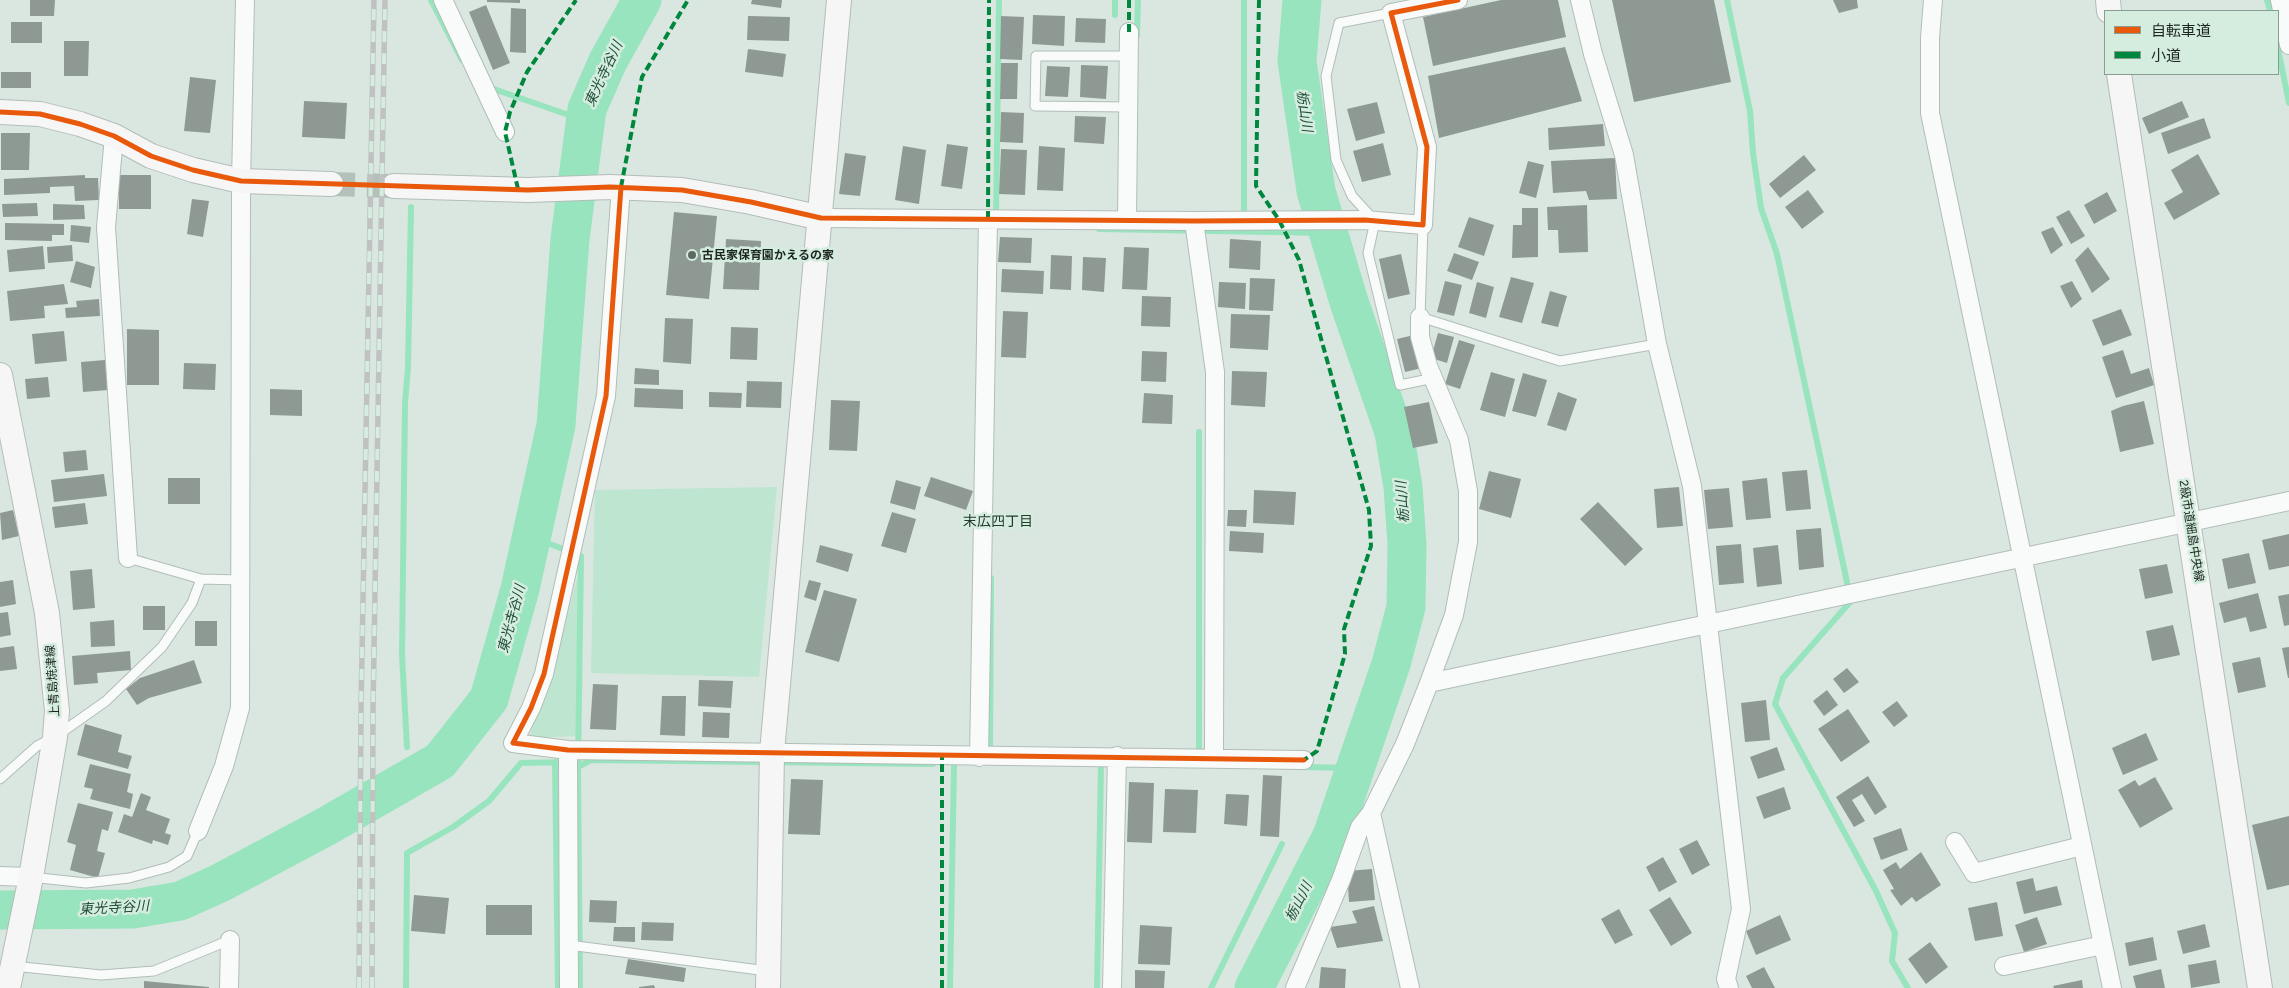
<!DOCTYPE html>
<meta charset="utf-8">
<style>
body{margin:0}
#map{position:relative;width:2289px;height:988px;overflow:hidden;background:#dae7e0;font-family:Figtree,"Noto Sans JP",sans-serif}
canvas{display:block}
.legend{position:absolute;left:2104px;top:10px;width:175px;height:65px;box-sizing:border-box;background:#d4eddf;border:1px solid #8a9d93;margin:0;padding:6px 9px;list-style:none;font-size:15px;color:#1c2520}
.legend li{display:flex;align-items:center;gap:10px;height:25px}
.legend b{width:25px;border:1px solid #8a9d93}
</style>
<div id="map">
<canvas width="2289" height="988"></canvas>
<ul class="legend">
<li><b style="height:6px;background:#e8590c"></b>自転車道</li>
<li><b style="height:6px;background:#00873e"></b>小道</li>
</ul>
</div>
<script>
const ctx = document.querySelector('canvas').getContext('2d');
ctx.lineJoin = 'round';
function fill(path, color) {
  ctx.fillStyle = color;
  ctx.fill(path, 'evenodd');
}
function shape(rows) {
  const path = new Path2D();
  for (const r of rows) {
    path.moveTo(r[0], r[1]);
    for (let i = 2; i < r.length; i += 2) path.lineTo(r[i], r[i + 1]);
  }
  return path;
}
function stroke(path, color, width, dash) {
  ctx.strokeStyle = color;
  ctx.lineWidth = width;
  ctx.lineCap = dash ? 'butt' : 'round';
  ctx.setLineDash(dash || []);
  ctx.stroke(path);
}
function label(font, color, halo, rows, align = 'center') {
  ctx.font = font + ' Figtree,"Noto Sans JP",sans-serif';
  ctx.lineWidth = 5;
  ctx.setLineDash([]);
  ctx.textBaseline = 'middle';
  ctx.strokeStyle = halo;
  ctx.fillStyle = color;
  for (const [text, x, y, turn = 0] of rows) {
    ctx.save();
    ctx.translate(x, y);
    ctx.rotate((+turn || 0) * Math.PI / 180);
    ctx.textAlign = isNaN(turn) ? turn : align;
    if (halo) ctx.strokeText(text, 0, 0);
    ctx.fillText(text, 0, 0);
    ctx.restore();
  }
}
fill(shape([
 [777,487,759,677,591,673,595,490],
 [580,568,579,736,529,738,552,672]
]), '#bde5d0');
stroke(shape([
 [431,0,462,60],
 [1244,0,1244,221],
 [1727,0,1750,111,1753,153,1761,208,1777,254,1851,601,1783,678,1775,704,1876,891,1895,933,1892,961,1908,988],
 [2267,0,2270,11],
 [1115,15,1115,0],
 [1137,36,1138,0],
 [2278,49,2289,103],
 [488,87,586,121],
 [996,218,999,0],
 [1099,229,1328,233],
 [1199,432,1199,757],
 [532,537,581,556,578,767,580,988],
 [407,747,402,655,405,403,408,367,411,207],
 [990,755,991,578],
 [555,762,558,988],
 [578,767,591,760,933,764],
 [1300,767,1356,768],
 [406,988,407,853,453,827,489,801,521,763,566,762],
 [950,988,954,764],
 [1097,988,1101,765],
 [1211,988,1282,844]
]), '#98e4be', 6);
stroke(shape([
 [0,910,133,909,180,901,220,883,325,827,440,761,489,699,520,589,556,425,570,239,587,109,608,61,642,0],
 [1254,988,1332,836,1391,664,1406,607,1407,544,1403,487,1394,432,1349,302,1316,191,1297,61,1302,0]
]), '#98e4be', 39);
fill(shape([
 [30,0,55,0,54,16,30,16],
 [487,0,520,0,520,3,487,2],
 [752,0,782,0,781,8,751,4],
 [1501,0,1558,0,1566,37,1433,66,1423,17],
 [1612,0,1714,0,1731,82,1634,102],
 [1833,0,1857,0,1858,8,1839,13],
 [486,5,510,63,493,70,469,12],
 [511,8,526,9,526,53,510,52],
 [1033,15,1065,16,1064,46,1032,44],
 [748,16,790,17,789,41,747,40],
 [1001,16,1024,17,1022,60,1000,59],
 [1076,18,1106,19,1105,43,1075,42],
 [11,22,42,22,42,43,11,43],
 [64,41,89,41,88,76,64,76],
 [1565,47,1582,101,1439,138,1428,76],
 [748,49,786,54,783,77,745,72],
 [1001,63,1018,63,1017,99,1000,99],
 [1081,65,1108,66,1106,99,1080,97],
 [1047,66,1070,67,1068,97,1045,96],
 [1,72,31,72,31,88,1,88],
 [190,77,216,80,210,133,184,131],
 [304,101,347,103,345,139,302,137],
 [2182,101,2189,117,2149,134,2142,118],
 [1377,102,1385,133,1356,141,1347,109],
 [1001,112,1024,113,1023,143,1000,142],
 [1075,116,1106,117,1104,144,1074,142],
 [2204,118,2211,138,2168,154,2161,133],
 [1603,124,1605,146,1549,150,1548,128],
 [1,133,30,133,29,170,1,170],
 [1383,143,1391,175,1362,182,1353,151],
 [947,144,968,147,962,189,941,186],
 [903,146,926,150,919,204,895,200],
 [1039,146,1065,148,1063,191,1037,190],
 [1001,149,1027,150,1025,195,999,194],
 [845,153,866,156,860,196,839,194],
 [2198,154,2220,194,2174,220,2164,203,2183,192,2171,170],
 [1804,155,1816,170,1780,198,1769,184],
 [1615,158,1617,199,1589,200,1586,191,1553,193,1551,161],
 [1528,161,1544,165,1536,198,1519,193],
 [85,175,85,178,98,178,99,200,75,201,74,186,50,187,50,193,4,195,4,179],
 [119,175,151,175,151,209,119,209],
 [1808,190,1824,212,1802,229,1785,207],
 [2107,192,2117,211,2094,224,2084,205],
 [192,199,209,201,203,237,187,234],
 [37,203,38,216,3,217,2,204],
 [53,204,84,205,85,219,53,220],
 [1587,205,1588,252,1559,253,1558,230,1548,230,1547,207],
 [1522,208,1538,208,1538,257,1512,258,1513,225,1522,225],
 [2069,210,2085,236,2071,244,2056,217],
 [674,212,717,216,709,299,666,295],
 [1469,217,1494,225,1484,256,1458,247],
 [5,223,64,224,64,235,52,235,52,241,5,240],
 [71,225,91,227,89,243,70,241],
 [2053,227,2063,245,2051,254,2041,232],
 [1000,237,1032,238,1031,263,998,262],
 [726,239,761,241,759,290,723,289],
 [1230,239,1261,241,1260,270,1229,268],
 [72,245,73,261,48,263,47,247],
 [43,246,45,269,9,272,7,250],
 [1124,247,1149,248,1147,290,1122,289],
 [2088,247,2110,279,2092,293,2075,260],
 [1454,253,1479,262,1472,280,1447,271],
 [1401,254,1410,294,1388,299,1379,259],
 [1051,255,1072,256,1071,290,1050,289],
 [1083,257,1106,258,1104,292,1082,290],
 [76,261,95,267,91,288,70,282],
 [1002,269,1044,271,1043,294,1001,292],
 [1511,277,1534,283,1522,323,1499,317],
 [1250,278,1275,279,1273,311,1249,310],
 [1445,281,1462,285,1454,316,1437,312],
 [2072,281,2082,299,2071,308,2060,286],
 [1219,282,1246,283,1245,309,1218,307],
 [1477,282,1494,287,1486,318,1469,313],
 [64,284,68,304,44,306,45,318,10,321,7,291],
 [1550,291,1567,296,1558,327,1541,323],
 [1142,296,1171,297,1170,327,1141,326],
 [99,299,100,316,66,318,65,308,77,307,76,301],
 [2121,309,2132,335,2103,346,2092,320],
 [1003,311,1028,312,1026,358,1001,357],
 [1231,314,1270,315,1268,350,1230,348],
 [665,318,693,319,691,364,663,362],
 [731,327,758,328,757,360,730,359],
 [127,329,159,330,159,385,127,385],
 [64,331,67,361,35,364,32,334],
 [1438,333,1454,337,1447,363,1431,358],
 [1414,335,1422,368,1405,372,1397,339],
 [1459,340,1475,345,1460,389,1445,384],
 [2123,350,2131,374,2149,368,2154,385,2116,398,2102,357],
 [1142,351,1167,352,1166,382,1141,381],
 [105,360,108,390,83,392,81,362],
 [184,363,216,364,215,390,183,389],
 [635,368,659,370,659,385,634,384],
 [1232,371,1267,372,1265,407,1231,405],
 [1491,372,1515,379,1505,417,1480,410],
 [1523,373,1547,380,1536,417,1512,411],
 [48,377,50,397,27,399,25,379],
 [747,381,782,382,781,408,746,407],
 [635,388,683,390,683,409,634,407],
 [270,389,302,390,302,416,270,415],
 [709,392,742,393,741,408,709,407],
 [1558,392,1577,399,1566,431,1547,425],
 [1144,393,1173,395,1172,424,1142,423],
 [831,400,860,401,857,451,829,450],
 [2144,401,2154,444,2120,452,2111,411,2123,406],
 [1429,402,1438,443,1413,448,1404,407],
 [86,450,88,470,65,472,63,452],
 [1807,470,1811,509,1786,511,1782,472],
 [1489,471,1521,479,1511,518,1479,509],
 [104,474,107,496,54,502,51,480],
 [931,477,973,491,966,510,924,496],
 [168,478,200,478,200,504,168,504],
 [1767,478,1771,518,1746,520,1742,481],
 [896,480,921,487,915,510,890,503],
 [1679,487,1683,526,1657,528,1654,489],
 [1729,488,1733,527,1708,529,1704,490],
 [1254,490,1296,492,1294,525,1253,523],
 [1598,502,1643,549,1625,566,1580,519],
 [85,503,88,524,55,528,52,507],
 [13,510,19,536,2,540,0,513],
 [1228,510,1247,510,1246,527,1227,526],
 [892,512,916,519,906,553,881,546],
 [1821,528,1824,567,1799,570,1796,530],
 [1230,531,1264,533,1263,553,1229,551],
 [2289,534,2289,566,2269,570,2262,540],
 [1741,544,1744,583,1719,585,1716,546],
 [820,545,853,554,848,572,816,562],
 [1778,545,1782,584,1757,587,1753,548],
 [2249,553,2256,583,2228,589,2222,559],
 [2167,564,2173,593,2145,599,2139,569],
 [92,569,95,608,73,610,70,571],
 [13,580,16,604,0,607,0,582],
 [809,580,821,583,816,601,804,597],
 [824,590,857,599,839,662,805,652],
 [2258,593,2267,628,2250,632,2246,617,2224,623,2219,603],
 [2289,594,2289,625,2284,626,2278,596],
 [143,606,165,606,165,630,143,630],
 [8,612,11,635,0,637,0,613],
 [114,620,115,646,91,647,90,622],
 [195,621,217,621,217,646,195,646],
 [2173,625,2180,655,2152,661,2146,631],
 [14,646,17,669,0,671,0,648],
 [2289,647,2289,678,2288,678,2282,648],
 [130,651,131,670,97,673,98,683,74,685,72,656],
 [2260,657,2266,687,2238,693,2232,663],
 [194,660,202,683,149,698,137,705,126,689,140,678],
 [1847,668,1859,682,1844,693,1833,679],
 [699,680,733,681,731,708,698,706],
 [593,684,618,685,616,730,590,729],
 [1827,690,1838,705,1824,716,1813,701],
 [662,696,686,696,685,736,660,735],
 [1766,700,1770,740,1745,742,1741,703],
 [1897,701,1908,716,1894,727,1882,712],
 [1848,709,1870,742,1841,762,1818,729],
 [703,712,730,713,729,738,702,737],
 [85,724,122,735,118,752,132,756,128,769,77,755],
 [2146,733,2158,760,2123,775,2112,748],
 [1777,747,1785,770,1758,779,1750,757],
 [90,764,131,774,127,792,133,794,130,809,90,799,93,789,84,787],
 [1263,775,1282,776,1279,837,1260,836],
 [1868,776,1887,807,1875,815,1862,794,1852,800,1865,821,1854,827,1836,797],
 [2155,777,2173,809,2140,828,2118,790,2135,780,2139,786],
 [791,779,823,780,820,835,788,834],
 [1129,782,1154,783,1152,843,1127,842],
 [1784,787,1791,809,1764,819,1756,797],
 [1165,789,1198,790,1196,833,1163,832],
 [141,793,151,797,146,810,170,819,165,833,171,835,168,845,153,840,152,844,118,832,124,814,132,817],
 [1226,794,1249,795,1247,826,1224,824],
 [78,803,113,812,108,831,102,829,97,851,105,853,98,878,70,870,76,845,67,842],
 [2289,816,2289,885,2267,890,2252,825],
 [1901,828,1908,850,1881,860,1873,838],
 [1697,840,1710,865,1692,875,1679,849],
 [1921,852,1941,885,1916,902,1912,897,1901,906,1890,890,1894,889,1883,870,1896,862,1900,869],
 [1663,857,1677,882,1659,892,1646,867],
 [1372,869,1375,900,1349,902,1347,871],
 [2033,878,2036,891,2057,886,2062,905,2024,914,2016,882],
 [414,895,449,898,445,934,411,931],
 [1670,897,1692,933,1671,946,1649,910],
 [590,900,617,901,616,923,589,922],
 [1997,902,2003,936,1975,941,1968,908],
 [486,905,532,905,532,935,486,935],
 [1374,906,1383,941,1337,948,1330,927,1357,923,1352,911],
 [1619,909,1633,935,1615,944,1601,919],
 [1780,915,1791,940,1756,955,1746,931],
 [2037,917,2047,944,2024,952,2015,925],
 [642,922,674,923,673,941,641,940],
 [2205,924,2210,947,2183,954,2177,931],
 [1140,925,1172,927,1170,965,1138,964],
 [614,927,635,927,635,942,613,941],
 [2153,937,2157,960,2129,966,2125,943],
 [1930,942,1948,967,1926,984,1908,959],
 [628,959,686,968,684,982,625,974],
 [2216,960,2220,983,2191,988,2188,965],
 [1321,967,1346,969,1345,988,1319,988],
 [1764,967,1775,988,1752,988,1746,976],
 [2161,969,2165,988,2136,988,2133,976],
 [1135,970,1165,971,1164,988,1135,988],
 [2082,980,2083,988,2054,988,2053,986],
 [144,981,209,987,209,988,144,988],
 [654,985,655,988,639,988,639,987]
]), '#8f9994');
stroke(shape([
 [331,184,394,186]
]), '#b4c0ba', 24, [24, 12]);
const lane = shape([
 [1391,13,1339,23,1326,76,1336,160,1352,196,1375,221,1368,253,1400,385,1434,378],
 [1128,107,1035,106,1036,56,1128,56],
 [1423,225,1420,317,1560,361,1657,344],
 [128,558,201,579,240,580],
 [0,779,37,746,55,737,106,701,162,647,192,603,201,579],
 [31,877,86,883,129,878,169,867,187,856,198,831],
 [569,945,767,971],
 [13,966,101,975,154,971,230,940]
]);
const street = shape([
 [443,0,505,132],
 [1580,0,1593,54,1624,155,1657,344,1692,486,1741,909,1726,979,1729,988],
 [1933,0,1930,38,1930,113,2112,988],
 [2280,0,2289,45],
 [114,136,106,227,128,558],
 [621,187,606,396,544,674,531,708,513,743,568,750,1304,760],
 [821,218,1194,221,1365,220,1423,225,1427,147,1391,13,1458,0],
 [1127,220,1129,32],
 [1194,221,1215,372,1214,757],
 [1429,683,2289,501],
 [568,750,569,988],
 [979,757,988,219],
 [1371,813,1410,988],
 [198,831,224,766,240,708,241,181,245,0],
 [1955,842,1974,873,2082,846],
 [0,876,31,877],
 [2004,966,2103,945],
 [229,988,230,940],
 [1112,988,1117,756],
 [1295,988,1341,880,1360,827,1371,813,1405,744,1429,683,1454,615,1468,542,1468,491,1459,440,1428,366,1420,337,1420,317]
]);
const secondary = shape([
 [2108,0,2109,11],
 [2119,74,2260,988],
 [0,112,40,114,80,124,114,136,151,156,193,170,241,181,331,184],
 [394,186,528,190,610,187,682,190,751,202,821,218],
 [0,375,47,613,57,711,55,737,31,877,8,988],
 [768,988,772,752,839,0]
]);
stroke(lane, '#b2bdb7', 11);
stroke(street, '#b2bdb7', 20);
stroke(secondary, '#b2bdb7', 26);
stroke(lane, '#f9fbfa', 9);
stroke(street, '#f9fbfa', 18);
stroke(secondary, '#f7f6f7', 24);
const rail = shape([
 [359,988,361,709,374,0],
 [372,988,373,710,385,0]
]);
stroke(rail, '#bfc2c1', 5.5);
stroke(rail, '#d4eddf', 4, [11]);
stroke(shape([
 [1259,0,1256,186,1279,220,1299,260,1369,510,1371,546,1344,629,1345,654,1317,751,1304,760],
 [1129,32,1129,0],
 [621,187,642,77,688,0],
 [518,189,505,132,510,112,527,72,576,0],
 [988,219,989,0],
 [942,988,942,756]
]), '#00873e', 4, [8, 4]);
stroke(shape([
 [0,112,40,114,80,124,114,136,151,156,193,170,241,181,528,190,610,187,682,190,751,202,821,218,1194,221,1365,220,1423,225,1427,147,1391,13,1458,0],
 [621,187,606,396,544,674,531,708,513,743,568,750,1304,760]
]), '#e8590c', 5);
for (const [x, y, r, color] of [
 [692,255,5,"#5e6963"]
]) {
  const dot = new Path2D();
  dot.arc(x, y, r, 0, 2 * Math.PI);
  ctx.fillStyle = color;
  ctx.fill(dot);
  stroke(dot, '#d4eddf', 2);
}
label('bold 12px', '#1c2520', '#d4eddf', [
 ["古民家保育園かえるの家",702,255]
], 'left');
label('12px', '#1c2520', '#d4eddf', [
 ["2級市道細島中央線",2191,531,81],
 ["上青島焼津線",53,681,-94]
]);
label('italic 14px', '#234e3a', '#d4eddf', [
 ["東光寺谷川",604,74,-65],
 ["栃山川",1304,111,82],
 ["栃山川",1403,502,-94],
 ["東光寺谷川",512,619,-75],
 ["栃山川",1299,902,-63],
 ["東光寺谷川",114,908,-3]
]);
label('14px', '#23372c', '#d4eddf', [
 ["末広四丁目",998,522]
]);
</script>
